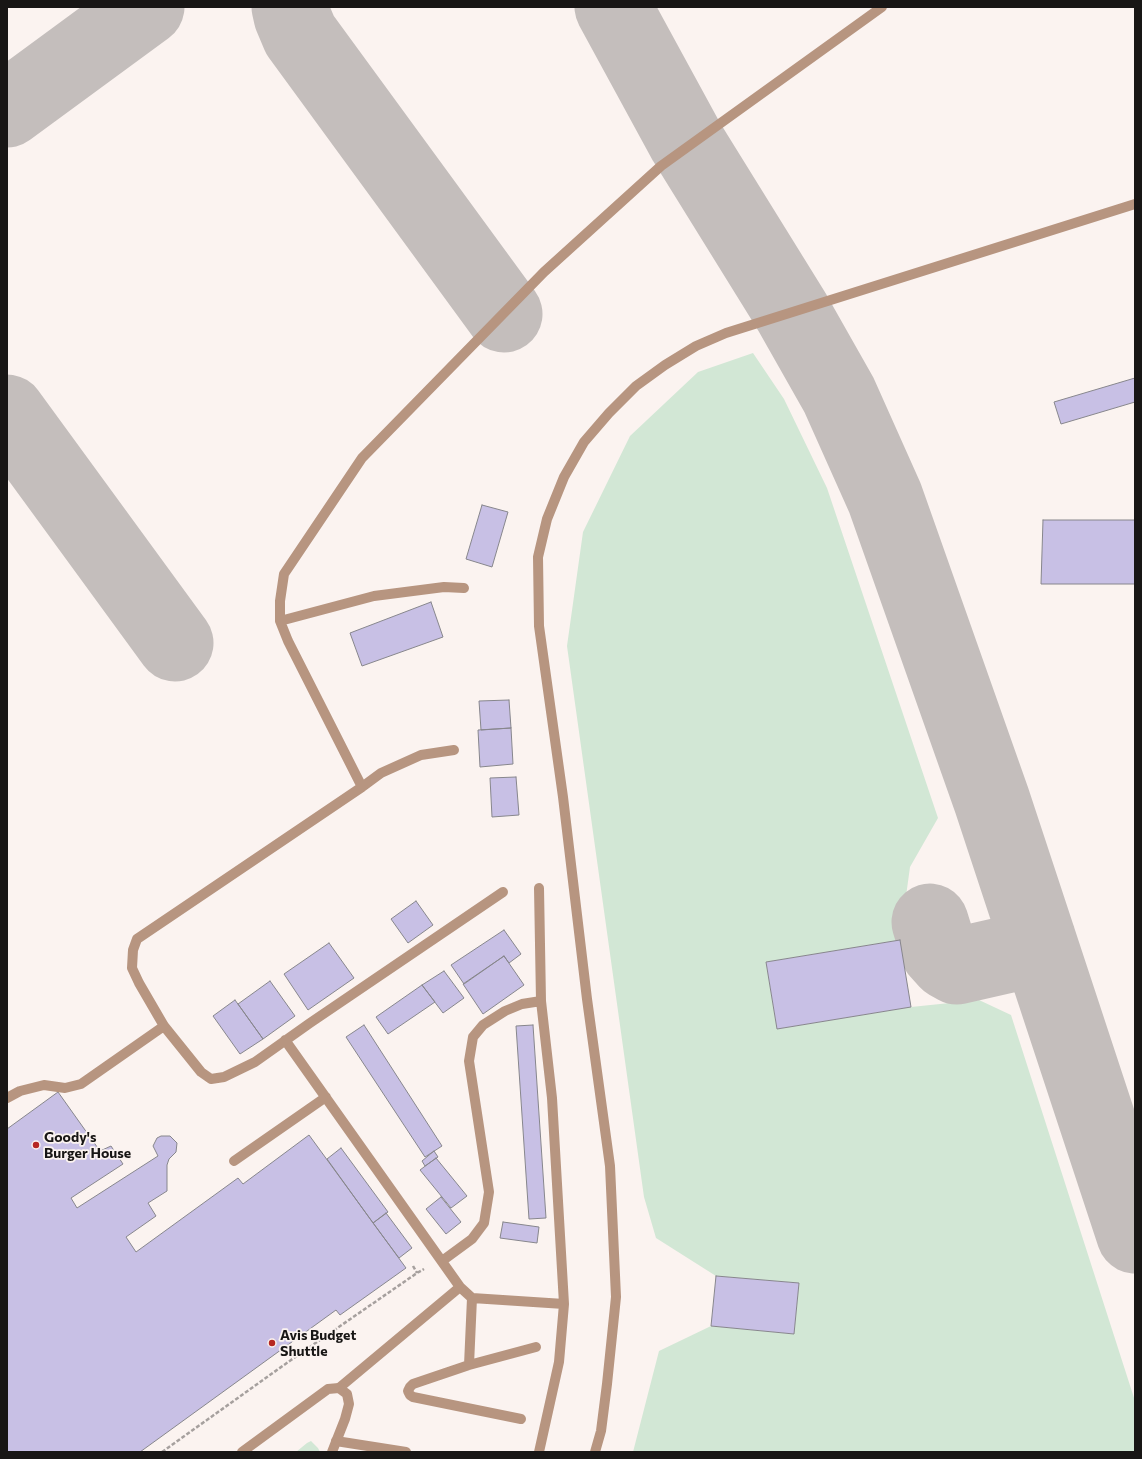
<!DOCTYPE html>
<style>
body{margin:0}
#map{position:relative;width:1142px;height:1459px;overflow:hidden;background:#fbf3f0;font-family:Commissioner,sans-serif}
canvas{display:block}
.frame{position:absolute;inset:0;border:8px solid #181615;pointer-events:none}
</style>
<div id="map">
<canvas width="1142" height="1459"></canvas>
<div class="frame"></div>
</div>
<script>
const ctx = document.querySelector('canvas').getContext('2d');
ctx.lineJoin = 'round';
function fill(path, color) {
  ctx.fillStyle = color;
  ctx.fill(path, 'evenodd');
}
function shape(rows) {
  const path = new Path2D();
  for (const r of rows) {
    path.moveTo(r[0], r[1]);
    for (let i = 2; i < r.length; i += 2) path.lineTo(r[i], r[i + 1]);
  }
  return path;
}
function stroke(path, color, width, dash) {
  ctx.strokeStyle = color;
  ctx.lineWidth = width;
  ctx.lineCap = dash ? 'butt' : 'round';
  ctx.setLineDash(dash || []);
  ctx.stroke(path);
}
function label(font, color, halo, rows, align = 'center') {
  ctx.font = font + ' Commissioner,sans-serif';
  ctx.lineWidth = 3.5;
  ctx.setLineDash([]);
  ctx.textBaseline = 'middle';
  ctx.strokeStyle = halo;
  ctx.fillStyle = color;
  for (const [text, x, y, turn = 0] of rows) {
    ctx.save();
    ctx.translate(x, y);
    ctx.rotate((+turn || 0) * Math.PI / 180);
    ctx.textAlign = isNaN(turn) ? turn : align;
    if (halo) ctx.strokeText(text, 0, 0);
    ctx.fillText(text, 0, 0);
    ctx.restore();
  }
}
fill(shape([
 [753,353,784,399,827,488,938,818,910,867,900,940,766,962,777,1029,911,1007,979,1000,1011,1015,1135,1401,1135,1452,633,1452,659,1351,711,1326,794,1334,799,1283,716,1276,656,1238,644,1197,567,646,583,532,630,436,698,372],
 [311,1441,318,1448,320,1452,296,1452,307,1443]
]), '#d2e7d5');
stroke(shape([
 [290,7,292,16,300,35,504,314],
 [613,7,686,141,792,312,839,395,885,498,992,801,1135,1235],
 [7,109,146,7],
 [7,413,175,643],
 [930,922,939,951,948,961,957,966,1014,953,1029,946,1037,937]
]), '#c4bebc', 77);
const building = shape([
 [1135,378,1135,402,1061,424,1054,402,1135,378],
 [482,505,508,512,492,567,466,559,482,505],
 [1043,520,1135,520,1135,584,1041,584,1043,520],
 [431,602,443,637,362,666,350,633,431,602],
 [509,700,511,728,481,730,479,701,509,700],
 [511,728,513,764,480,767,478,730,511,728],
 [516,777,519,815,492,817,490,778,516,777],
 [416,901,433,925,408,943,391,919,416,901],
 [504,930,521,954,509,963,504,956,464,984,451,965,504,930],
 [900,940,911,1007,777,1029,766,962,900,940],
 [329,943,354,978,308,1010,284,974,329,943],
 [504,956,524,985,483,1014,463,984,504,956],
 [444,971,464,998,443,1013,422,985,444,971],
 [270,981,295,1016,263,1039,238,1004,270,981],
 [422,985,435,1002,388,1034,376,1017,422,985],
 [235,1000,263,1039,240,1054,213,1016,235,1000],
 [364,1025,442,1146,425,1157,346,1037,364,1025],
 [533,1025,546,1218,529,1219,516,1026,533,1025],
 [58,1092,100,1151,111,1146,123,1164,71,1198,77,1208,158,1156,153,1146,157,1138,161,1136,170,1136,177,1143,176,1152,169,1159,167,1165,167,1191,148,1203,156,1216,126,1237,136,1252,238,1178,243,1184,309,1135,406,1268,340,1315,336,1310,140,1452,7,1452,7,1129,58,1092],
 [341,1148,388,1212,373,1223,327,1159,341,1148],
 [434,1151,438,1157,425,1166,422,1161,434,1151],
 [436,1158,467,1196,451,1208,420,1170,436,1158],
 [441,1197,461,1222,446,1234,426,1209,441,1197],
 [386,1213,412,1248,399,1258,373,1223,386,1213],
 [503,1222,539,1227,537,1243,500,1238,503,1222],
 [716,1276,799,1283,794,1334,711,1326,716,1276]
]);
fill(building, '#c8c0e5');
stroke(building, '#87868c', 1);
stroke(shape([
 [413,1266,417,1273],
 [162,1452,291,1360,417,1273,424,1269]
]), '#a6a09e', 2.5, [4, 2]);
stroke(shape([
 [280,621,374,596,444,587,464,588],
 [454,750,421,755,381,773,362,787,137,939,133,950,132,968,139,983,164,1026,201,1072,211,1079,224,1077,255,1062,310,1023,503,892],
 [362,787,288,641,280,621,280,601,284,574,362,458,544,272,661,166,882,7],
 [539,888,541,1001,552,1098,564,1304,559,1362,539,1452],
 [285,1040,460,1287,472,1298,564,1304],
 [7,1098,20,1091,44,1085,65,1088,81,1084,164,1026],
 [234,1161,326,1097],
 [442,1261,472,1239,484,1223,489,1192,469,1061,473,1037,483,1025,505,1011,522,1004,541,1001],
 [469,1365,472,1298],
 [339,1388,460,1287],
 [521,1419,413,1397,410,1395,408,1391,410,1387,413,1384,469,1365,536,1347],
 [336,1441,406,1452]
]), '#b79580', 10);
stroke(shape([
 [242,1452,328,1389,339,1388,347,1394,349,1404,345,1419,332,1452],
 [595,1452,601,1431,607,1384,616,1297,610,1166,587,999,563,797,539,626,538,557,547,519,564,477,584,442,609,413,636,386,665,365,696,346,726,333,1135,204]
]), '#b79580', 10);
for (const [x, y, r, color] of [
 [36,1145,4,"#b62722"],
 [272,1343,4,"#b62722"]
]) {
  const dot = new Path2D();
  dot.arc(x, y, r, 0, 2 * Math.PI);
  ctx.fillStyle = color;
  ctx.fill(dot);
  stroke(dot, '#fbf3f0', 1.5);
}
label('bold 14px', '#181615', '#fbf3f0', [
 ["Goody's",44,1137],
 ["Burger House",44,1153],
 ["Avis Budget",280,1335],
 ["Shuttle",280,1351]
], 'left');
</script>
